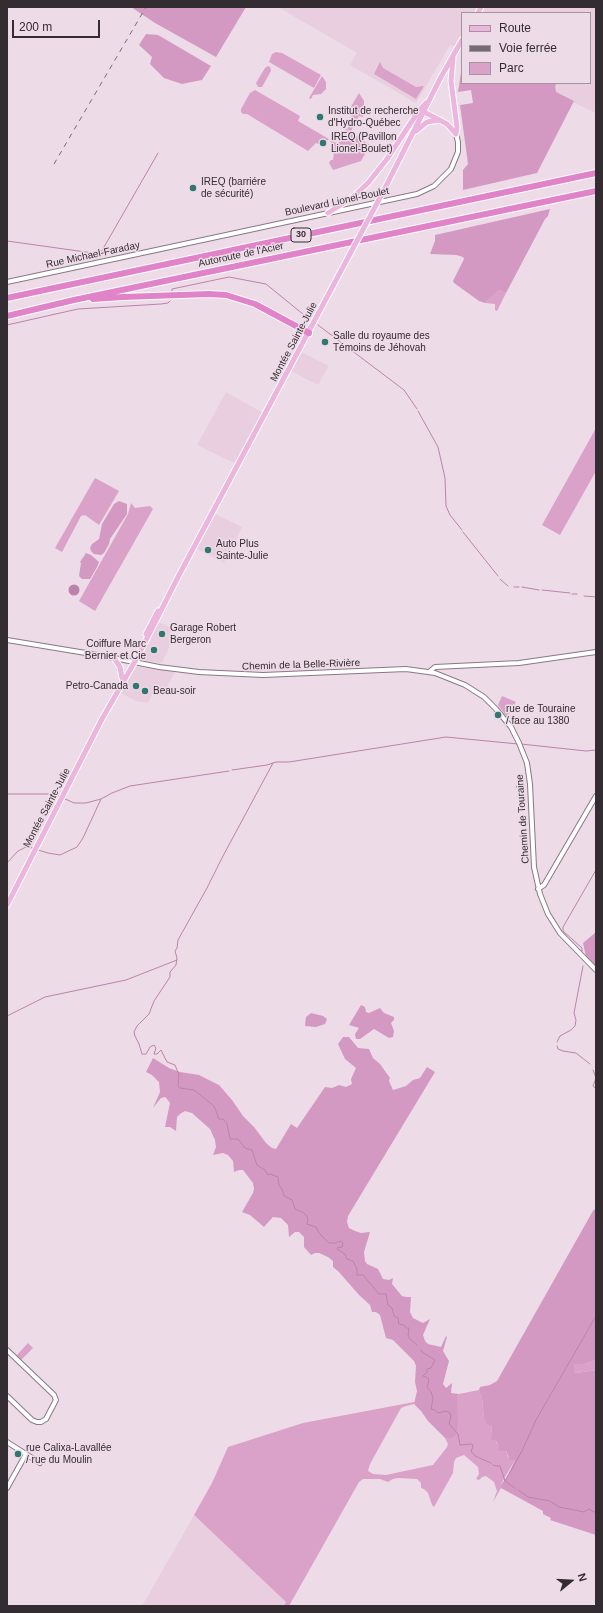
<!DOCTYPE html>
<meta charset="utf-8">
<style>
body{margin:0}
#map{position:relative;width:603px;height:1613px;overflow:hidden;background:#eedbe8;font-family:Arial,sans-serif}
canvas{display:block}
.frame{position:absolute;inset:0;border:8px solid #332c31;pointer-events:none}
.legend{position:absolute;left:461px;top:12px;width:130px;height:72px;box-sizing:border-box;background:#eedbe8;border:1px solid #a3959f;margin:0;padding:5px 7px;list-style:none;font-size:12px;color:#332c31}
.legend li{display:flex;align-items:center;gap:8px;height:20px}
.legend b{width:20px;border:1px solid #a3959f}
.north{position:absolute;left:551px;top:1561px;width:40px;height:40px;-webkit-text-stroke:3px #eedbe8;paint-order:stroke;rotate:72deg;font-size:11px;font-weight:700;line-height:16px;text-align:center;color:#332c31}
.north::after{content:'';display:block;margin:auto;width:14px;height:18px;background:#332c31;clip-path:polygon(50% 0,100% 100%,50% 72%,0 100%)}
.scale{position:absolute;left:12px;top:20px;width:88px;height:18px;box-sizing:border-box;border:2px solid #332c31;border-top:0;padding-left:5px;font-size:12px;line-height:14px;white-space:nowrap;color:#332c31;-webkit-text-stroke:3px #eedbe8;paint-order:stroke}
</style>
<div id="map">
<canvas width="603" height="1613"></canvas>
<div class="frame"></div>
<ul class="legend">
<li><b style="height:5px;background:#ecb5de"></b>Route</li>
<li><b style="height:5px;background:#776b73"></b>Voie ferrée</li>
<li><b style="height:11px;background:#daa1c9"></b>Parc</li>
</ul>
<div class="north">N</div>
<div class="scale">200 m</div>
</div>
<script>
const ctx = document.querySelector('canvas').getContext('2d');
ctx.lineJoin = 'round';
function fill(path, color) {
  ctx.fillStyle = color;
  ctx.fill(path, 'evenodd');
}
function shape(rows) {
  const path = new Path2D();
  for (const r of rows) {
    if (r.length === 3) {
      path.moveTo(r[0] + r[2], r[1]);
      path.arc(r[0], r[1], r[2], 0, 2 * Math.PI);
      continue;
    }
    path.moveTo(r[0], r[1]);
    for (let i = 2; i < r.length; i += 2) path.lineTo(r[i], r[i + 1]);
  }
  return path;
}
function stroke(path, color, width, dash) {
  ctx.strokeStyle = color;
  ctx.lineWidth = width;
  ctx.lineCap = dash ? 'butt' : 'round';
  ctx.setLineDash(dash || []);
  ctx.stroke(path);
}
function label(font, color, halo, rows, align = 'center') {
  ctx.font = font + ' Arial,sans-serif';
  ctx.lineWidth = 3;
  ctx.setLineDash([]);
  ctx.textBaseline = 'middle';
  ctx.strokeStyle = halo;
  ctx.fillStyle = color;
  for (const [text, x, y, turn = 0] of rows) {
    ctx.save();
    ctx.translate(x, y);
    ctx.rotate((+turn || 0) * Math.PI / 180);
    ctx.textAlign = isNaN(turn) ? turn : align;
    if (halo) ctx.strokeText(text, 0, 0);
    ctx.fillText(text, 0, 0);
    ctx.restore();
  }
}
fill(shape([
 [278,7,596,7,596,113,532,83,590,83,590,13,462,13,462,50,450,45,416,103,350,65,357,53],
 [301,352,329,366,318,385,291,371],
 [226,392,263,413,236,464,197,445],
 [215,514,242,527,224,563,197,549],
 [158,622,173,629,168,639,172,641,162,663,145,661,142,657],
 [136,667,141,667,175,672,164,692,154,691,148,703,136,701,121,693,132,671],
 [194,1515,286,1602,284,1606,142,1606]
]), '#e9cee0');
fill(shape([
 [276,52,282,53,321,75,314,88,269,62,272,54],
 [380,62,383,68,416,87,424,86,416,99,374,74],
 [268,66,270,67,271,71,262,87,258,87,256,83,265,68],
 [322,76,326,82,326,89,321,94,313,95,311,99,309,98],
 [255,90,300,116,298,121,329,139,328,140,318,144,316,143,308,151,247,114,243,114,241,112,241,109,250,93],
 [359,93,364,101,364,113,363,117,359,116,351,131,347,129,351,123,350,119,352,115,349,110],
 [346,129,370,145,361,161,333,170,329,163,331,160,333,160,334,152,332,152,335,147,330,141,331,140,338,144],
 [499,290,506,293,497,311,495,310,495,304,485,303],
 [596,428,596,471,560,535,542,525],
 [95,478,119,491,99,525,85,515,81,516,62,552,55,548],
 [131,503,135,508,150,506,153,509,95,611,79,601,128,514],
 [502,696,516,702,507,717,498,705],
 [28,1343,33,1348,21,1360,16,1356],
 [596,1360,596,1370,576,1373,574,1371,574,1364,584,1364],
 [479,1390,482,1399,484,1418,492,1426,491,1436,503,1450,506,1451,508,1457,515,1460,500,1486,501,1488,493,1502,497,1491,494,1482,486,1476,482,1477,479,1480,476,1479,479,1474,478,1467,464,1455,456,1458,454,1462,453,1473,434,1507,432,1505,428,1493,424,1489,421,1488,421,1483,417,1479,398,1478,393,1479,388,1482,380,1479,363,1479,359,1482,289,1606,284,1606,286,1602,194,1515,212,1483,228,1447,303,1423,414,1402,414,1404,406,1406,401,1408,370,1464,368,1471,373,1474,386,1475,433,1465,447,1447,448,1444,445,1438,450,1439,457,1397,459,1394]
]), '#daa1c9');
fill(shape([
 [131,7,246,7,216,57,155,23],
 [146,34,158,35,211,66,202,80,182,84,164,78,150,64,152,57,139,45],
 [462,66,462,83,557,83,555,86,556,92,574,101,537,173,463,190,463,170,468,164,460,105,473,103,471,90,458,92],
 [550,209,548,216,545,219,506,293,499,290,485,303,479,301,454,283,453,281,464,259,463,257,456,255,430,254,435,241,435,235],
 [119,501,127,504,127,514,110,539,109,544,104,553,101,555,94,554,91,551,90,548,92,544,99,539,102,524,114,504],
 [86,553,91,555,99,562,97,567,90,579,82,579,79,576,81,563,80,562],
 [596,932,596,966,586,957,583,943],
 [361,1005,365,1007,366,1012,369,1013,380,1008,384,1013,394,1017,394,1020,391,1023,394,1031,393,1037,389,1038,374,1029,360,1039,356,1039,355,1034,359,1028,349,1025],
 [311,1013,323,1016,327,1019,325,1024,316,1027,305,1026,306,1017],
 [343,1037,349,1037,358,1048,369,1049,373,1058,380,1064,390,1078,389,1081,393,1090,406,1086,413,1080,420,1078,427,1067,435,1072,348,1216,347,1222,349,1228,355,1231,361,1233,370,1232,364,1252,365,1261,367,1264,378,1269,383,1279,389,1280,393,1278,392,1284,402,1296,406,1297,411,1297,410,1312,413,1318,423,1323,430,1319,423,1335,425,1341,428,1344,441,1347,446,1336,447,1337,443,1351,449,1361,443,1384,446,1388,452,1383,451,1393,459,1394,457,1397,458,1425,456,1435,450,1439,445,1438,428,1421,421,1411,414,1404,417,1391,415,1382,416,1366,414,1361,393,1340,386,1338,380,1315,376,1312,372,1312,370,1305,359,1295,338,1271,333,1267,333,1261,328,1257,319,1253,315,1253,311,1255,304,1247,304,1237,299,1232,295,1232,289,1237,288,1225,281,1218,273,1217,264,1227,250,1215,242,1212,253,1193,254,1189,253,1183,243,1170,239,1170,234,1172,233,1161,228,1155,223,1153,213,1155,216,1147,215,1140,210,1129,192,1113,185,1111,180,1114,177,1117,176,1131,170,1127,165,1127,170,1103,167,1099,165,1097,161,1098,153,1108,160,1092,159,1082,152,1075,146,1072,153,1058,169,1068,180,1072,199,1075,219,1085,232,1100,243,1116,254,1127,266,1143,272,1148,276,1149,291,1124,297,1128,325,1087,332,1088,339,1085,346,1087,352,1084,351,1079,356,1068,345,1059,338,1044],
 [594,1209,596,1212,596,1360,584,1364,574,1364,574,1371,576,1373,596,1370,596,1535,550,1520,551,1518,543,1514,543,1511,501,1488,500,1486,507,1477,515,1460,510,1460,506,1451,499,1451,498,1449,499,1446,496,1441,492,1440,491,1436,492,1426,487,1424,484,1418,482,1399,479,1390,480,1387,490,1385,497,1381]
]), '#d399c2');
fill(shape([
 [74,590,5.5]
]), '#bb83ab');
stroke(shape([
 [7,241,100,254,158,153],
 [172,291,172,289,229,277,266,284,309,319],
 [7,325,78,309,161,304,168,303,170,301],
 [318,325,404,390,417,409],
 [418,411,438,447,445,478,446,506,450,515,462,530],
 [463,532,498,576],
 [500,579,508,586],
 [514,587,519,587],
 [522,587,539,590],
 [542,590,570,593],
 [572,594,577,594],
 [584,596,596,597],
 [521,744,586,751,596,750],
 [273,763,223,856,207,888,178,940,177,948,175,951,177,958,176,965,170,972,170,977,154,1001,149,1014,137,1026,134,1032,135,1036,139,1044,142,1054,146,1054,150,1047,154,1045,156,1048,154,1054,157,1054,161,1050,167,1062,175,1065,179,1075,178,1086,180,1088,194,1090,214,1106,219,1119,223,1119,227,1124,230,1139,238,1139,245,1148,252,1150,257,1165,265,1170,268,1175,270,1174,278,1177,279,1185,282,1189,284,1196,292,1200,295,1209,304,1213,308,1218,307,1224,316,1227,319,1233,329,1243,336,1243,340,1241,343,1243,342,1247,337,1248,337,1249,345,1254,347,1259,353,1261,357,1269,357,1275,363,1275,379,1294,386,1294,388,1305,392,1308,394,1316,398,1318,399,1324,404,1325,406,1328,409,1328,408,1337,417,1345],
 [232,770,267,765,276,762,289,762,446,737,518,744],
 [7,794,54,794,60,797],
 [63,798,74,803,86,803,101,799,112,793,130,786,229,771],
 [38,850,48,853,60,855,77,847,83,838,101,799],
 [7,863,18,851,26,847,33,848],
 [582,951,582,948,563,931,563,927,596,870],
 [7,1016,45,997,126,980,177,960],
 [557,1042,560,1036,571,1030,575,1026,576,1020,574,1013,583,966],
 [557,1046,558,1049,563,1051,576,1053,590,1064],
 [593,1070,596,1078,593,1086,596,1089],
 [421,1350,422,1352,435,1360,431,1368,427,1369,427,1372,423,1376,428,1378,429,1381,427,1387,431,1392,433,1398,431,1409,435,1410,438,1413,446,1411,450,1413,451,1416,449,1424,458,1434,460,1445,472,1444,473,1447,471,1451,475,1456,491,1463],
 [493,1465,496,1466,500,1466,505,1481,516,1489],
 [505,1481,522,1451,536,1420,596,1316],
 [518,1490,528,1497,550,1501,559,1507,584,1512,589,1509,596,1513]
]), '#bb83ab', 1);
const minor = shape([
 [7,282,417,194,434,186,451,169,458,152,458,142,456,134],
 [7,640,104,656,159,667,199,672,263,675,406,669,435,673,465,685,484,697,496,709,511,727,519,743,527,763,530,784,534,867,540,894,548,914,560,933,596,970],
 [429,672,435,667,519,663,596,652],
 [538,889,544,885,596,796],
 [7,1350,54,1395,56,1400,46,1419,41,1422,37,1422,32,1420,7,1396],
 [7,1442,40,1463],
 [7,1488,26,1454]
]);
const major = shape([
 [478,13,481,7],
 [453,58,451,81,457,127,456,134],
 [424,112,447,124,456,134],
 [416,131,427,122,440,120],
 [383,192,441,77,462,40],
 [328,213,353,197,368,183,387,159,418,112,426,103],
 [146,634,158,611],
 [114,658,120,667,122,678],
 [102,719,138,656,178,577,351,252],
 [7,905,103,717]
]);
const highway = shape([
 [7,298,596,173],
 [93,299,123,297,209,294,226,295,255,304,309,333],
 [7,316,74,300,596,191]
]);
stroke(minor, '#8a7884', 6);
stroke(major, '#fff', 7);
stroke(highway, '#fff', 8);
stroke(minor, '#fff', 4);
stroke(major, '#ecb5de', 5);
stroke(highway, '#e083c8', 6);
stroke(shape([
 [54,164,146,7]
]), '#776b73', 1, [5, 5]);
const majorBridge = shape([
 [351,252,383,192]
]);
stroke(majorBridge, '#fff', 7, []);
stroke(majorBridge, '#ecb5de', 5);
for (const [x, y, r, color] of [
 [320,117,4,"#2f7770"],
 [323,143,4,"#2f7770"],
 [193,188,4,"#2f7770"],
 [325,342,4,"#2f7770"],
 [208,550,4,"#2f7770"],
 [162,634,4,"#2f7770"],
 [154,650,4,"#2f7770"],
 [136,686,4,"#2f7770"],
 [145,691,4,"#2f7770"],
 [498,715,4,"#2f7770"],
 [18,1454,4,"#2f7770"]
]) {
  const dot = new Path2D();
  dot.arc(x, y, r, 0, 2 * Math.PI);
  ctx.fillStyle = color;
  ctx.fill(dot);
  stroke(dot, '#eedbe8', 1.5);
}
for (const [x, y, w] of [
 [301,235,20]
]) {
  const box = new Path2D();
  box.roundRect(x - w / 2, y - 7, w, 14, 3);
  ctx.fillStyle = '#eedbe8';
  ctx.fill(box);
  stroke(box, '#332c31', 1);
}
label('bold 9px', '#332c31', null, [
 ["30",301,235]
]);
label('10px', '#332c31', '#eedbe8', [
 ["Institut de recherche",328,111],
 ["d'Hydro-Québec",328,123],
 ["IREQ (Pavillon",331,137],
 ["Lionel-Boulet)",331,149],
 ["IREQ (barriére",201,182],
 ["de sécurité)",201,194],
 ["Salle du royaume des",333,336],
 ["Témoins de Jéhovah",333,348],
 ["Auto Plus",216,544],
 ["Sainte-Julie",216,556],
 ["Garage Robert",170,628],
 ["Bergeron",170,640],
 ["Coiffure Marc",146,644,"right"],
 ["Bernier et Cie",146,656,"right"],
 ["Petro-Canada",128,686,"right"],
 ["Beau-soir",153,691],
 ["rue de Touraine",506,709],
 ["/ face au 1380",506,721],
 ["rue Calixa-Lavallée",26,1448],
 ["/ rue du Moulin",26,1460]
], 'left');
label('10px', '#332c31', '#eedbe8', [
 ["Boulevard Lionel-Boulet",337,202,-12],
 ["Rue Michael-Faraday",93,255,-12],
 ["Autoroute de l'Acier",241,255,-12],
 ["Montée Sainte-Julie",294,342,-62],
 ["Chemin de la Belle-Rivière",301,665,-2],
 ["Montée Sainte-Julie",47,808,-62],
 ["Chemin de Touraine",523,819,-94]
]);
</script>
